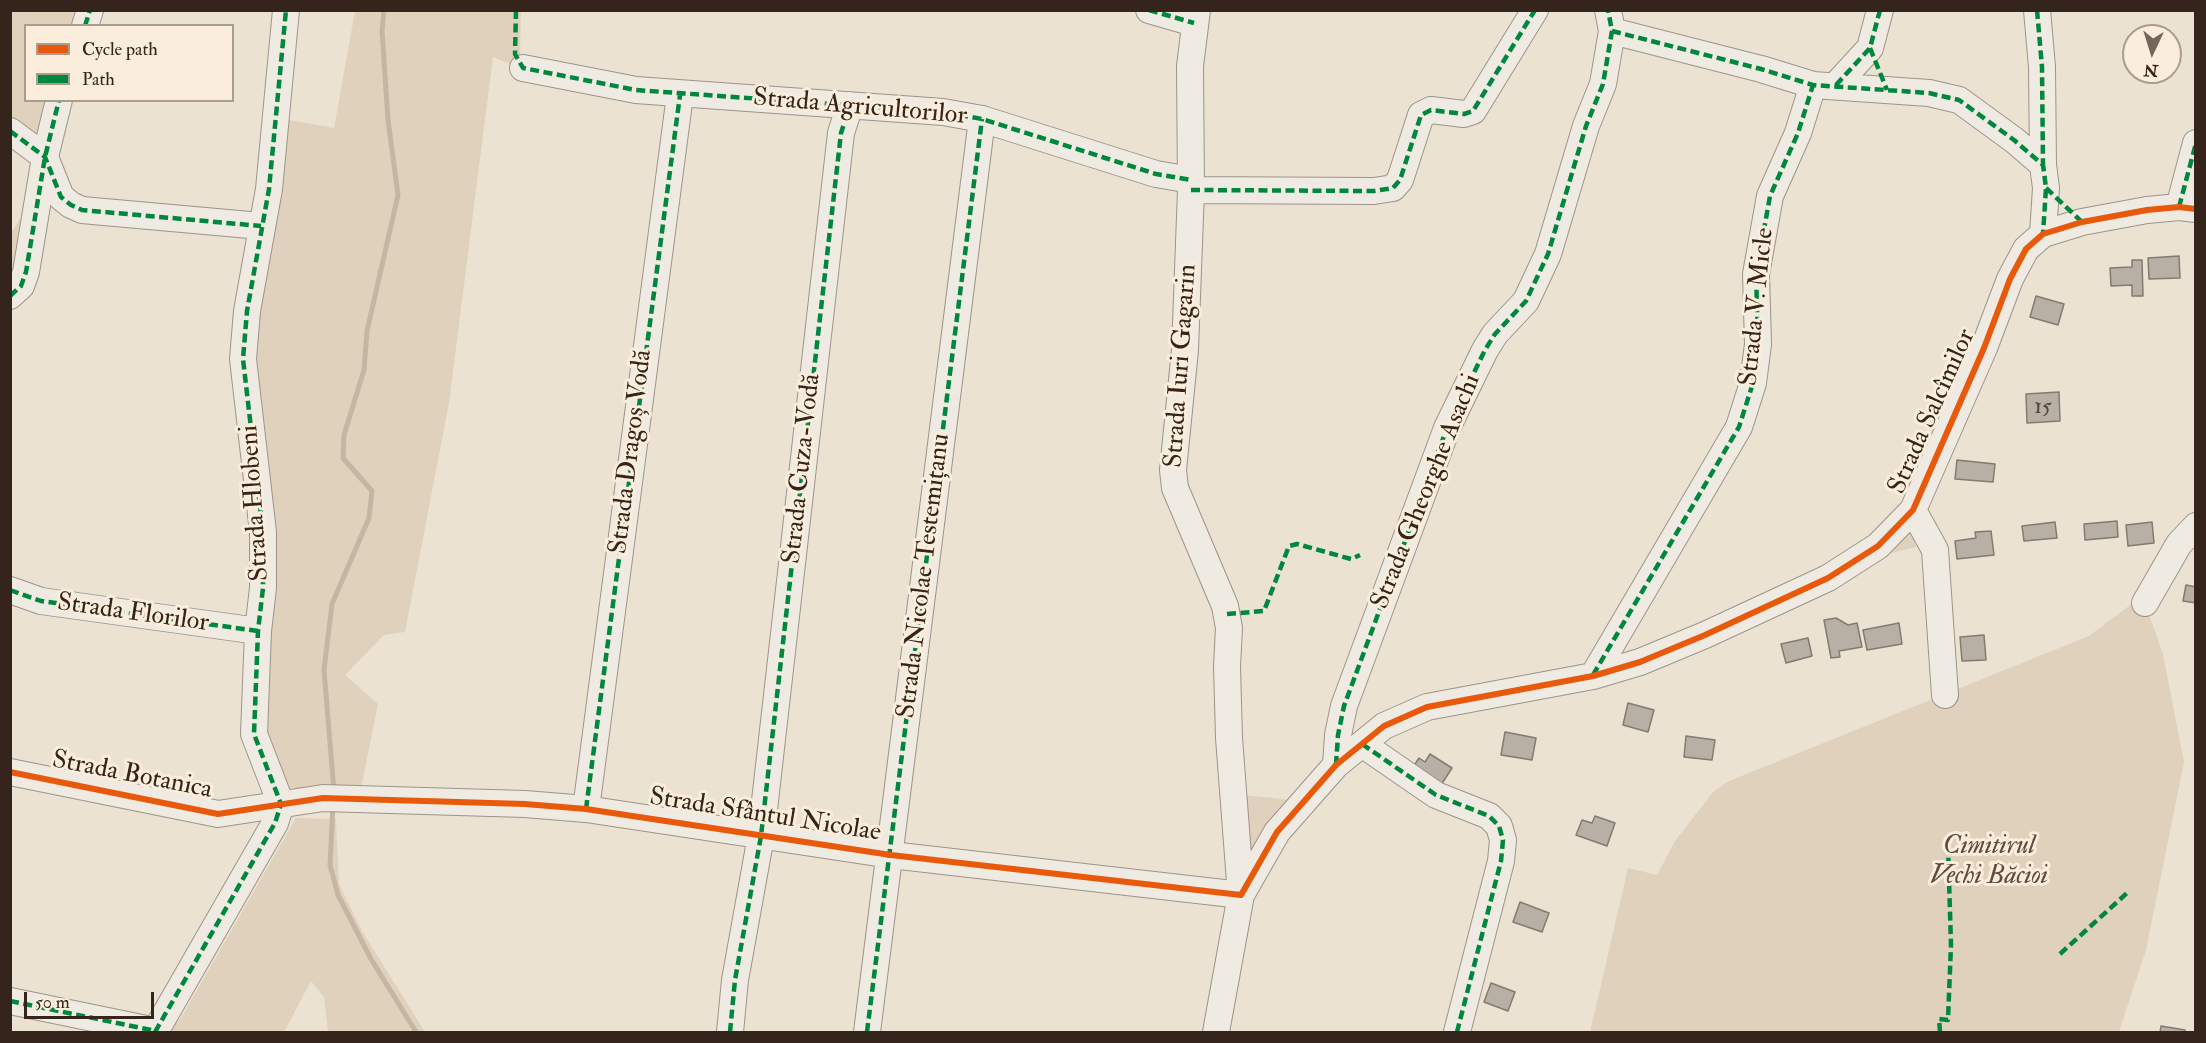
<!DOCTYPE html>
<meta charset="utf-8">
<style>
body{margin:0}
#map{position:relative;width:2206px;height:1043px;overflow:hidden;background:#ece2d2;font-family:"IM FELL Double Pica",serif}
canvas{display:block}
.frame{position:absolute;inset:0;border:12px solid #34241b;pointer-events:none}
.legend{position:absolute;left:24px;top:24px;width:210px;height:78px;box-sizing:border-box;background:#faeddb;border:2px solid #ab9d8e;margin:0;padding:8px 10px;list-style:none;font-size:18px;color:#34241b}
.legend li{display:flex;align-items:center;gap:12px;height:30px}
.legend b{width:30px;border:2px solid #ab9d8e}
.north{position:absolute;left:2122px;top:24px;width:60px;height:60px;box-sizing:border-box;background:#faeddb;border:2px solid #ab9d8e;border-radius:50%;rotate:184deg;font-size:16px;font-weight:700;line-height:24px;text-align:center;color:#34241b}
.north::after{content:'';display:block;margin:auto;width:21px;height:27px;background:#74665b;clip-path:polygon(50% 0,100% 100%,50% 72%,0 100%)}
.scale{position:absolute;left:24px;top:992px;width:130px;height:27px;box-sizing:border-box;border:3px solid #34241b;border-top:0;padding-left:8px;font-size:18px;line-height:21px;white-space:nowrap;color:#34241b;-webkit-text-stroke:4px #faeddb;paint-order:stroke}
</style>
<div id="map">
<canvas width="2206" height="1043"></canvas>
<div class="frame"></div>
<ul class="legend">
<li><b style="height:8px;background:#e8590c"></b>Cycle path</li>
<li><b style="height:8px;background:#00873e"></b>Path</li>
</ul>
<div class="north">N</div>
<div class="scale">50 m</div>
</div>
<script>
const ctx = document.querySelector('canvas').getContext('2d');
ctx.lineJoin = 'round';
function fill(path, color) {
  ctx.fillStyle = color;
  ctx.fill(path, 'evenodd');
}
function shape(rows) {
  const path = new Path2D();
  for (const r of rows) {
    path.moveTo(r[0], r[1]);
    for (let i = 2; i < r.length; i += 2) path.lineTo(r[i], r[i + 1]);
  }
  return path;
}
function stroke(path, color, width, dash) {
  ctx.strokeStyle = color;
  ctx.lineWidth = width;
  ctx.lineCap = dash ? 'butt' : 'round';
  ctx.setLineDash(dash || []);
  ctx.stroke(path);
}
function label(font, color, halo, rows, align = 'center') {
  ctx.font = font + ' "IM FELL Double Pica",serif';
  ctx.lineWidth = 6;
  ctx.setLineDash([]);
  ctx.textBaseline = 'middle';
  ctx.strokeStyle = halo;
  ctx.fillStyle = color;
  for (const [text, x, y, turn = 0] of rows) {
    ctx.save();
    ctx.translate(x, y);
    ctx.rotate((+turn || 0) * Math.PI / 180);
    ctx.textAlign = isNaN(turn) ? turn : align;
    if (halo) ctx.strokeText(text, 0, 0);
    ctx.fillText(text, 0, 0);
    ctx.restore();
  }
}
fill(shape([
 [10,11,85,11,80,25,26,26,26,100,54,101,46,124,37,132,28,134,11,123],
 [355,11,521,11,520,56,512,65,493,57,449,403,405,632,384,635,345,675,378,704,361,788,287,788,265,741,252,346,289,120,334,128],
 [31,216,11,279,11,233,20,219],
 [1911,525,1916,547,1884,555],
 [2138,599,2145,603,2163,654,2184,762,2146,950,2119,1032,1590,1032,1628,868,1657,875,1675,841,1713,792,1729,781,2089,636],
 [1243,795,1292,800,1255,850,1245,847],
 [296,818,336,819,339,884,362,931,425,1032,328,1032,324,997,311,981,284,1032,167,1032,181,1018]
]), '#e0d1bd');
stroke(shape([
 [334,791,324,670,332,604,369,518,372,491,343,458,344,435,364,370,367,331,398,195,388,120,382,30,384,10],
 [333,804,330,865,338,895,371,959,416,1032]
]), '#c6b5a2', 5);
const building = shape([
 [2179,256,2180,278,2149,279,2148,258,2179,256],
 [2132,260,2142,260,2143,296,2132,296,2132,285,2111,286,2110,268,2132,267,2132,260],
 [2036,296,2064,304,2058,325,2030,317,2036,296],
 [2059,392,2060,421,2027,423,2026,394,2059,392],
 [1957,460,1995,464,1993,482,1955,479,1957,460],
 [2117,521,2118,537,2085,540,2084,524,2117,521],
 [2055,522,2057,538,2024,541,2022,526,2055,522],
 [2152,522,2154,543,2128,546,2126,525,2152,522],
 [1991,531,1994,555,1957,559,1955,541,1976,538,1975,532,1991,531],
 [2186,585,2196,587,2196,603,2183,601,2186,585],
 [1836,618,1848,625,1857,623,1862,647,1839,651,1840,657,1831,658,1824,620,1836,618],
 [1899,623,1902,644,1867,650,1863,630,1899,623],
 [1984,635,1986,660,1962,661,1960,637,1984,635],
 [1808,638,1812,656,1786,663,1781,644,1808,638],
 [1628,703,1654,710,1648,732,1623,725,1628,703],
 [1505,732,1536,738,1532,760,1501,755,1505,732],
 [1686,736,1715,740,1712,760,1684,757,1686,736],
 [1430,754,1452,768,1441,785,1413,767,1419,758,1425,762,1430,754],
 [1595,816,1615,823,1607,846,1576,835,1582,820,1592,823,1595,816],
 [1520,902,1549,913,1542,932,1513,922,1520,902],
 [1491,983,1515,992,1508,1011,1484,1002,1491,983],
 [2161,1026,2185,1030,2185,1032,2160,1032,2161,1026]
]);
fill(building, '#b8b0a5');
stroke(building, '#827b72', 1.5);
const minor = shape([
 [1149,10,1194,23],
 [1197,10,1190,66,1191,190,1185,350,1173,470,1175,488,1225,606,1229,628,1227,666,1229,738,1241,895,1216,1032],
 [2037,10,2042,67,2043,165],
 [85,26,90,10],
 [1612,31,1761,69,1813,85,1929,93,1959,100,2014,140,2043,165,2046,188,2043,234],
 [523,68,636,90,943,112,982,119,1156,174,1191,180],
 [1836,85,1870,48,1880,10],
 [10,131,45,157,61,197,71,205,82,210,261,226],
 [1191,190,1374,191,1393,188,1400,180,1421,115,1431,110,1464,114,1473,111,1535,10],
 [2179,207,2196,143],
 [10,296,21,286,26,272,45,157,59,100],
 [1913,510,1935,550,1945,695],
 [10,590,41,601,258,631],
 [2145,603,2179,544,2196,526],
 [1593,676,1739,427,1753,383,1758,344,1756,274,1770,196,1798,133,1813,85],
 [1362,744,1436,795,1489,816,1499,826,1503,840,1501,861,1457,1032],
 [1336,765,1338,735,1344,706,1447,428,1485,350,1495,334,1526,301,1548,254,1586,126,1603,84,1612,31,1608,10],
 [10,772,218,814,323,798,525,804,586,809,891,855,1241,895,1277,832,1336,765,1384,726,1427,707,1593,676,1640,662,1705,635,1828,578,1878,546,1913,510,1984,348,2010,279,2026,249,2043,234,2082,222,2147,210,2179,207,2196,209],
 [586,809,680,95],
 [10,1001,156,1031],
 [155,1032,275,823,281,804,254,734,258,631,263,588,263,532,243,359,247,311,269,189,286,10],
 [730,1032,735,980,761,836,841,133,850,105],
 [867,1032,982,119]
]);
stroke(minor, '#9c948a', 28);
stroke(minor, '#efeae2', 26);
stroke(shape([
 [516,10,515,54,523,68,636,90,943,112,982,119,1156,174,1191,180],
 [1149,10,1194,23],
 [2037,10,2042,67,2043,165],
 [85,26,90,10],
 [1612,31,1761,69,1813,85,1929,93,1959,100,2014,140,2043,165,2046,188,2043,234],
 [1870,48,1887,90],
 [1836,85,1870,48,1880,10],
 [10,131,45,157,61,197,71,205,82,210,261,226],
 [2046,188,2082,222],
 [1191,190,1374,191,1393,188,1400,180,1421,115,1431,110,1464,114,1473,111,1535,10],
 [2179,207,2196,143],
 [10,296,21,286,26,272,45,157,59,100],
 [10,590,41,601,258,631],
 [1227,614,1264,611,1289,546,1297,544,1351,559,1360,555],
 [1593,675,1739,427,1753,383,1758,344,1756,274,1770,196,1798,133,1813,85],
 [1362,744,1436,795,1489,816,1499,826,1503,840,1501,861,1457,1032],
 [1336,765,1338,735,1344,706,1447,428,1485,350,1495,334,1526,301,1548,254,1586,126,1603,84,1612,31,1608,10],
 [586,809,680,95],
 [2060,954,2127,893],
 [10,1001,156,1031],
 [155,1032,275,823,281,804,254,734,258,631,263,588,263,532,243,359,247,311,269,189,286,10],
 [730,1032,735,980,761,836,841,133,850,105],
 [867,1032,982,119],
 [1940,1032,1939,1019,1948,1020,1951,945,1948,846]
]), '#00873e', 4.5, [9, 4.5]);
stroke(shape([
 [10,772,218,814,323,798,525,804,586,809,891,855,1241,895,1277,832,1336,765,1384,726,1427,707,1593,676,1640,662,1705,635,1828,578,1878,546,1913,510,1984,348,2010,279,2026,249,2043,234,2082,222,2147,210,2179,207,2196,209]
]), '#e8590c', 6);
label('22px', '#55473e', null, [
 ["15",2043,408]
]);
label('26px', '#34241b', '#faeddb', [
 ["Strada Agricultorilor",860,108,5],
 ["Strada V. Micle",1758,307,-84],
 ["Strada Iuri Gagarin",1182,366,-86],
 ["Strada Salcîmilor",1933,412,-66],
 ["Strada Dragoș Vodă",632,452,-83],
 ["Strada Cuza-Vodă",803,469,-84],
 ["Strada Gheorghe Asachi",1427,492,-68],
 ["Strada Hlobeni",256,503,-94],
 ["Strada Nicolae Testemițanu",925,576,-83],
 ["Strada Florilor",133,614,8],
 ["Strada Botanica",132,776,11],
 ["Strada Sfântul Nicolae",765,816,9]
]);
label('italic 26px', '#5c4c3f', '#faeddb', [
 ["Cimitirul",1989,847],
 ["Vechi Băcioi",1989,877]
]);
</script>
